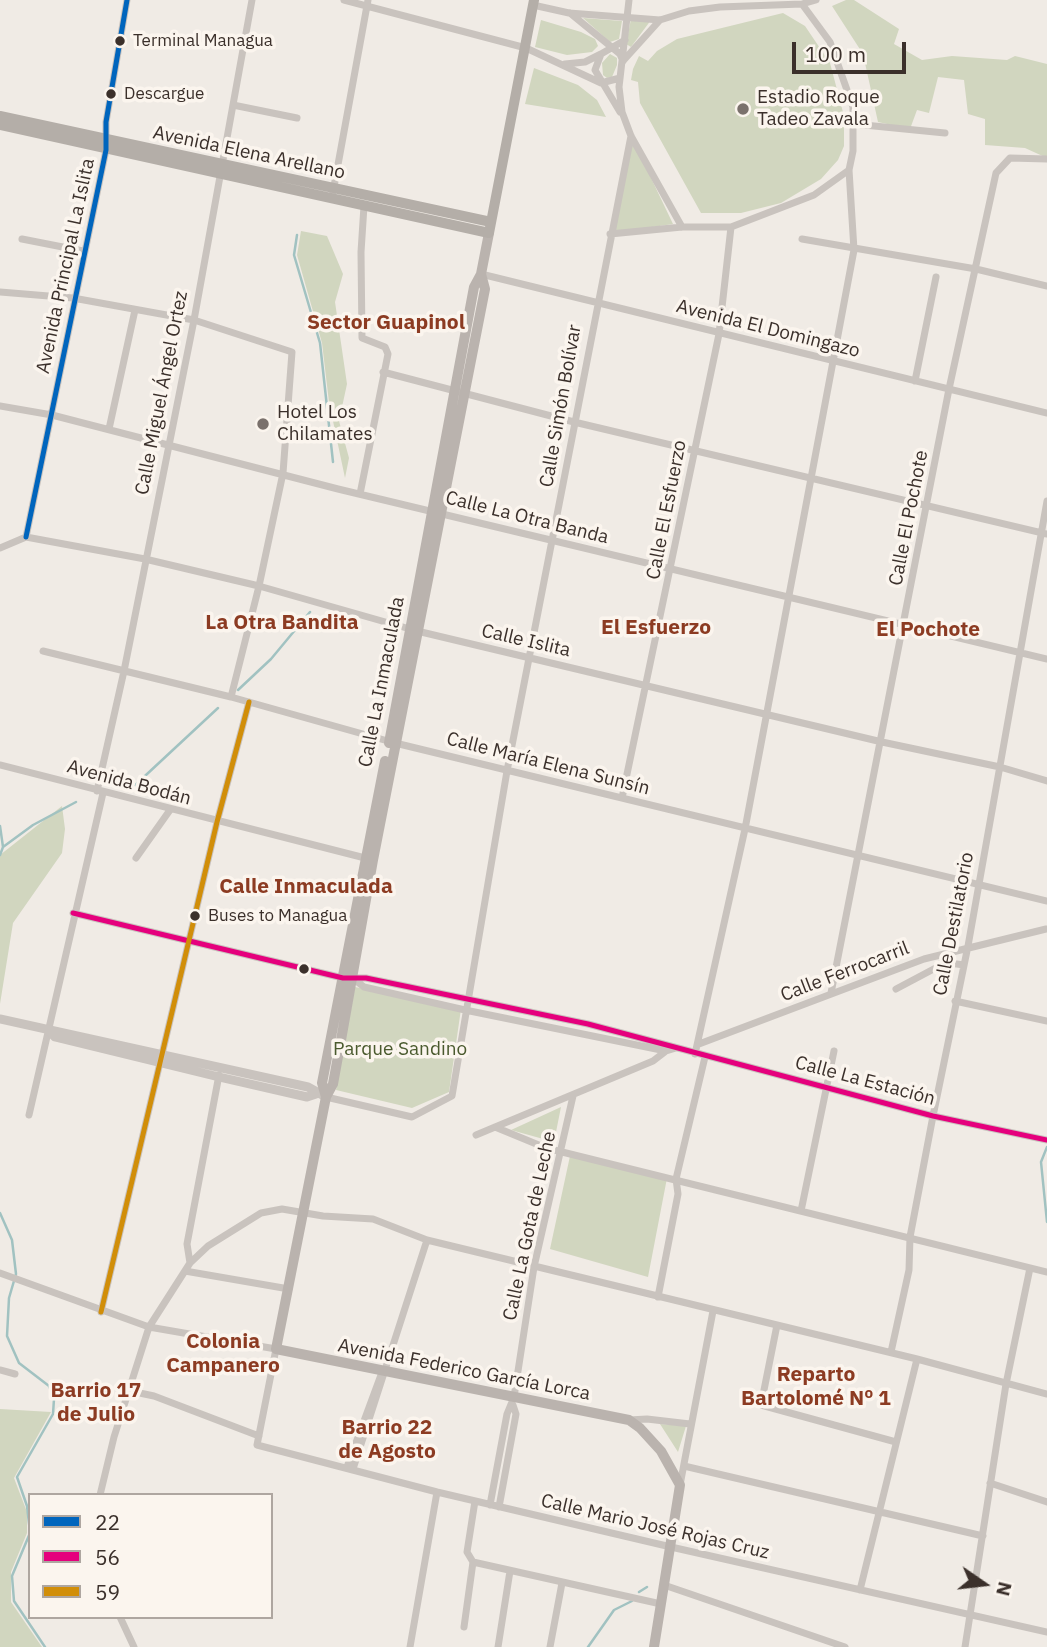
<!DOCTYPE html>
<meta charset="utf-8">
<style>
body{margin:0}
#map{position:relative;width:1047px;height:1647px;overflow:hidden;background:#f0ebe5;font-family:"IBM Plex Sans",sans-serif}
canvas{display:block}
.legend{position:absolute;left:28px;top:1493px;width:245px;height:126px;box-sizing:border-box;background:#fbf5ee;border:2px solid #aea6a0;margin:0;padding:9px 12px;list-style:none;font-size:21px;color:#3b302b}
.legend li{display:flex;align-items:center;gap:14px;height:35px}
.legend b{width:35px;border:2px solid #aea6a0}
.north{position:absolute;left:949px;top:1549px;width:70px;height:70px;-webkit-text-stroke:5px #fbf5ee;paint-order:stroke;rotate:104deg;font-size:19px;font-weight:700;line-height:28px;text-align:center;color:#3b302b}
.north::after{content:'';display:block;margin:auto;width:24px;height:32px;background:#3b302b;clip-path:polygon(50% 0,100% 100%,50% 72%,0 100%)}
.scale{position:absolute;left:792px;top:42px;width:114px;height:32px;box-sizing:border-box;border:4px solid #3b302b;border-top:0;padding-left:9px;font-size:21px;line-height:24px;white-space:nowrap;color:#3b302b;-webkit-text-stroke:5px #fbf5ee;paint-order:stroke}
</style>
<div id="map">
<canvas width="1047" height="1647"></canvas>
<ul class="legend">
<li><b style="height:9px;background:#0065bd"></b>22</li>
<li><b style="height:9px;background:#e5007d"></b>56</li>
<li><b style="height:9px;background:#d18e09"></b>59</li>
</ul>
<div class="north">N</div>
<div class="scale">100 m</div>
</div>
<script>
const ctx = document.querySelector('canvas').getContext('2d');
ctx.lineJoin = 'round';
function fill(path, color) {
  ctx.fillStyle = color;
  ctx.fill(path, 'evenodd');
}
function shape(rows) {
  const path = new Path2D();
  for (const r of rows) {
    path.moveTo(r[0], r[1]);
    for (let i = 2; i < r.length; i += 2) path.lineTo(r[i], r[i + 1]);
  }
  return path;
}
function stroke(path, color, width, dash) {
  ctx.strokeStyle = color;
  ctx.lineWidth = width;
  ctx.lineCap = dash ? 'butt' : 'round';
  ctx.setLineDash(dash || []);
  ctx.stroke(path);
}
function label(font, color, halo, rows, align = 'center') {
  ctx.font = font + ' "IBM Plex Sans",sans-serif';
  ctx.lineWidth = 7;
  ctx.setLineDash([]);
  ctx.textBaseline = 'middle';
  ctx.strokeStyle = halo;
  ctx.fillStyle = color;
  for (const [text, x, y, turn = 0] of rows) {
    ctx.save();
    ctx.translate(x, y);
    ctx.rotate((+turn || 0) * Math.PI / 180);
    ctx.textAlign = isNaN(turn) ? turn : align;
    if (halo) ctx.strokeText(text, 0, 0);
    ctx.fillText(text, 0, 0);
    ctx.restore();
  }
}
fill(shape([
 [846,0,854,0,899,29,894,44,922,60,952,56,1007,60,1015,56,1047,64,1047,158,1025,148,985,145,985,119,968,114,964,80,938,77,929,113,917,110,910,129,878,122,863,54,832,6],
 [783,13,805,26,830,63,844,116,844,146,838,160,821,179,781,203,741,213,701,213,640,103,638,82,631,80,633,69,639,56,648,61,657,51,677,39],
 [583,18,622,21,619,39,610,42],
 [631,19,651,20,631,47,626,44],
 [541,20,581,32,595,39,598,46,592,52,567,55,535,47],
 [610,54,617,58,617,65,612,77,607,78,603,75,602,63],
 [534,68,578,85,597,100,606,117,525,104],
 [631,136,673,224,612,233],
 [301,231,327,236,343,274,335,302,347,384,339,421,349,458,345,478,329,402,322,343,297,255],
 [62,806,65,829,62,853,13,923,0,1004,0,855],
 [355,987,461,1009,449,1092,412,1108,336,1090],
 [561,1107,554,1142,511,1130],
 [570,1156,667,1178,648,1277,550,1249],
 [0,1409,51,1412,14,1478,27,1512,27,1533,11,1572,11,1602,42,1647,0,1647],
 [660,1424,686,1426,678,1452]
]), '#d1d6bf');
stroke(shape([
 [297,235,294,255,320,343,333,462],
 [238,690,271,659,310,612],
 [132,788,218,708],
 [0,826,3,847,0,855],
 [3,847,33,825,76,802],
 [1047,1147,1041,1162,1047,1222],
 [0,1213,12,1240,16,1274,9,1298,7,1336,19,1363,49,1386,54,1399,53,1414,17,1477,27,1506,30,1532],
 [30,1533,12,1576,14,1601,45,1647],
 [639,1592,647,1587],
 [588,1647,614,1610,632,1601]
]), '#a1c2c1', 2.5);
stroke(shape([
 [344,0,526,48,601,83,620,78],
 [629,0,619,87,622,112,631,136,682,227],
 [802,4,816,0],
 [533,5,569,13,660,20,689,11,720,7,802,4,830,42,853,107,853,151,849,170,854,250,745,829,695,1054],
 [570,13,620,54,623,61],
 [623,61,660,20],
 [565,64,585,62,601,54],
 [233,105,297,118],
 [620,112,595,70,601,54,625,40],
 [854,124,945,133],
 [333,192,368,0],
 [610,234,682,227,731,227,814,195,849,170],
 [22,239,83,251],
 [802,239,976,269,1047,286],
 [481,274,1047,413],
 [0,292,73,298,194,320,292,352,283,473,259,586,231,697],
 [383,372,574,422,1047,534],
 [915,381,936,277],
 [0,406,52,415,338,489,1047,659],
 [109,429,135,310],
 [360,494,388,354,385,347,362,338,361,252,364,206],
 [26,537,106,150,106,122,127,0],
 [0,548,26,537,145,559,259,586,417,631,882,742,1000,767,1047,781],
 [43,651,231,697,395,743,1047,901],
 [0,765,369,859],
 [97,791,124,671,194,320,252,0],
 [622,798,719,334,731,227],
 [136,858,170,810],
 [73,913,343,978,366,978,588,1024,933,1116,1047,1140],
 [942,962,964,965],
 [355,980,364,987,465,1010,666,1051,676,1048],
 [896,989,945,963],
 [831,993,949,389,996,173,1010,158,1047,159],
 [955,1001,1047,1021],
 [699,1044,924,959,1046,929],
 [326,1097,412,1117,452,1096,507,771,631,136],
 [29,1115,103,793],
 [495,1127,546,1148,1047,1272],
 [476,1135,653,1061,666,1051],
 [801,1211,834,1051],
 [190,1263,187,1244,219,1075],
 [185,1271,289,1289],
 [0,1273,149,1327,276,1349,257,1445,437,1492,671,1547,1047,1632],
 [658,1297,678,1194,676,1179,705,1057],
 [101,1312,217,822,249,702],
 [777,1325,761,1405,896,1442],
 [891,1352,909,1270,910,1237,933,1116,968,946,1047,501],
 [0,1370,15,1374],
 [130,1391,154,1396,259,1436],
 [629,1420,647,1419,690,1424],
 [684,1466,983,1536],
 [347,1467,381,1375],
 [353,1469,427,1240],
 [990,1483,1047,1502],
 [680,1485,713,1311],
 [100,1495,114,1437,149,1327,190,1263,208,1246,261,1213,282,1209,323,1216,373,1219,427,1240,917,1359,1047,1394],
 [475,1501,467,1552,473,1562,661,1604],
 [490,1505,507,1414,514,1397,534,1267,573,1096],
 [499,1507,516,1414,513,1405],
 [664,1585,845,1647],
 [860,1590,917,1359],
 [120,1617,134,1647],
 [464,1627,473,1562],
 [410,1647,437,1492],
 [498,1647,510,1571],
 [550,1647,562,1583],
 [965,1647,1006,1384,1030,1268]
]), '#c9c3be', 7);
stroke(shape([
 [0,1019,308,1087,326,1097],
 [50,1032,55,1037,219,1077,307,1097,316,1094]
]), '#c9c3be', 9);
stroke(shape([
 [481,274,485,289,373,860,341,1040,333,1084,326,1097,276,1349,629,1420,640,1428,661,1451,680,1485,654,1647],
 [389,743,474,287,481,274,489,233],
 [326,1097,322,1083,385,761]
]), '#bab3ae', 10);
stroke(shape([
 [0,116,491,222],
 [0,125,489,233,534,0]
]), '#b4aea8', 10);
stroke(shape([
 [26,537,106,150,106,122,127,0]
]), '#0065bd', 5);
stroke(shape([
 [73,913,343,978,366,978,588,1024,933,1116,1047,1140]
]), '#e5007d', 5);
stroke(shape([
 [101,1312,217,822,249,702]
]), '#d18e09', 5);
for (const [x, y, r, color] of [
 [120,41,6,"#3b302b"],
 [111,94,6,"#3b302b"],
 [743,109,7,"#7a716c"],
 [263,424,7,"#7a716c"],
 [195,916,6,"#3b302b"],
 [304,969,6,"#3b302b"]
]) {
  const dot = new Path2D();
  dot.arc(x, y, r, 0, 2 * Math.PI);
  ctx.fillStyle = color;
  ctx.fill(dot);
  stroke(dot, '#fbf5ee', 2.5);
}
label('17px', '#3b302b', '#fbf5ee', [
 ["Terminal Managua",133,41],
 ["Descargue",124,94],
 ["Buses to Managua",208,916]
], 'left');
label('19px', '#3b302b', '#fbf5ee', [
 ["Estadio Roque",757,98],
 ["Tadeo Zavala",757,120],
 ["Hotel Los",277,413],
 ["Chilamates",277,435]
], 'left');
label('19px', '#3b302b', '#fbf5ee', [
 ["Avenida Elena Arellano",249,153,12],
 ["Avenida Principal La Islita",66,266,-78],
 ["Avenida El Domingazo",768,329,14],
 ["Calle Miguel Ángel Ortez",162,393,-79],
 ["Calle Simón Bolívar",561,406,-80],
 ["Calle El Esfuerzo",667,510,-79],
 ["Calle La Otra Banda",527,518,14],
 ["Calle El Pochote",909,518,-79],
 ["Calle Islita",526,641,13],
 ["Calle La Inmaculada",382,682,-79],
 ["Calle María Elena Sunsín",548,764,14],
 ["Avenida Bodán",129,783,15],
 ["Calle Destilatorio",954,924,-79],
 ["Calle Ferrocarril",845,972,-21],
 ["Calle La Estación",865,1081,15],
 ["Calle La Gota de Leche",530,1226,-78],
 ["Avenida Federico García Lorca",464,1370,11],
 ["Calle Mario José Rojas Cruz",655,1527,13]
]);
label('19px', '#4a5a2e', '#fbf5ee', [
 ["Parque Sandino",400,1050]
]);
label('bold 21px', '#8c3b22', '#fbf5ee', [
 ["Sector Guapinol",386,323],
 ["La Otra Bandita",282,623],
 ["El Esfuerzo",656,628],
 ["El Pochote",928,630],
 ["Calle Inmaculada",306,887],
 ["Colonia",223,1342],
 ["Campanero",223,1366],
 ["Reparto",816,1375],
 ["Bartolomé Nº 1",816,1399],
 ["Barrio 17",96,1391],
 ["de Julio",96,1415],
 ["Barrio 22",387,1428],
 ["de Agosto",387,1452]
]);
</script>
